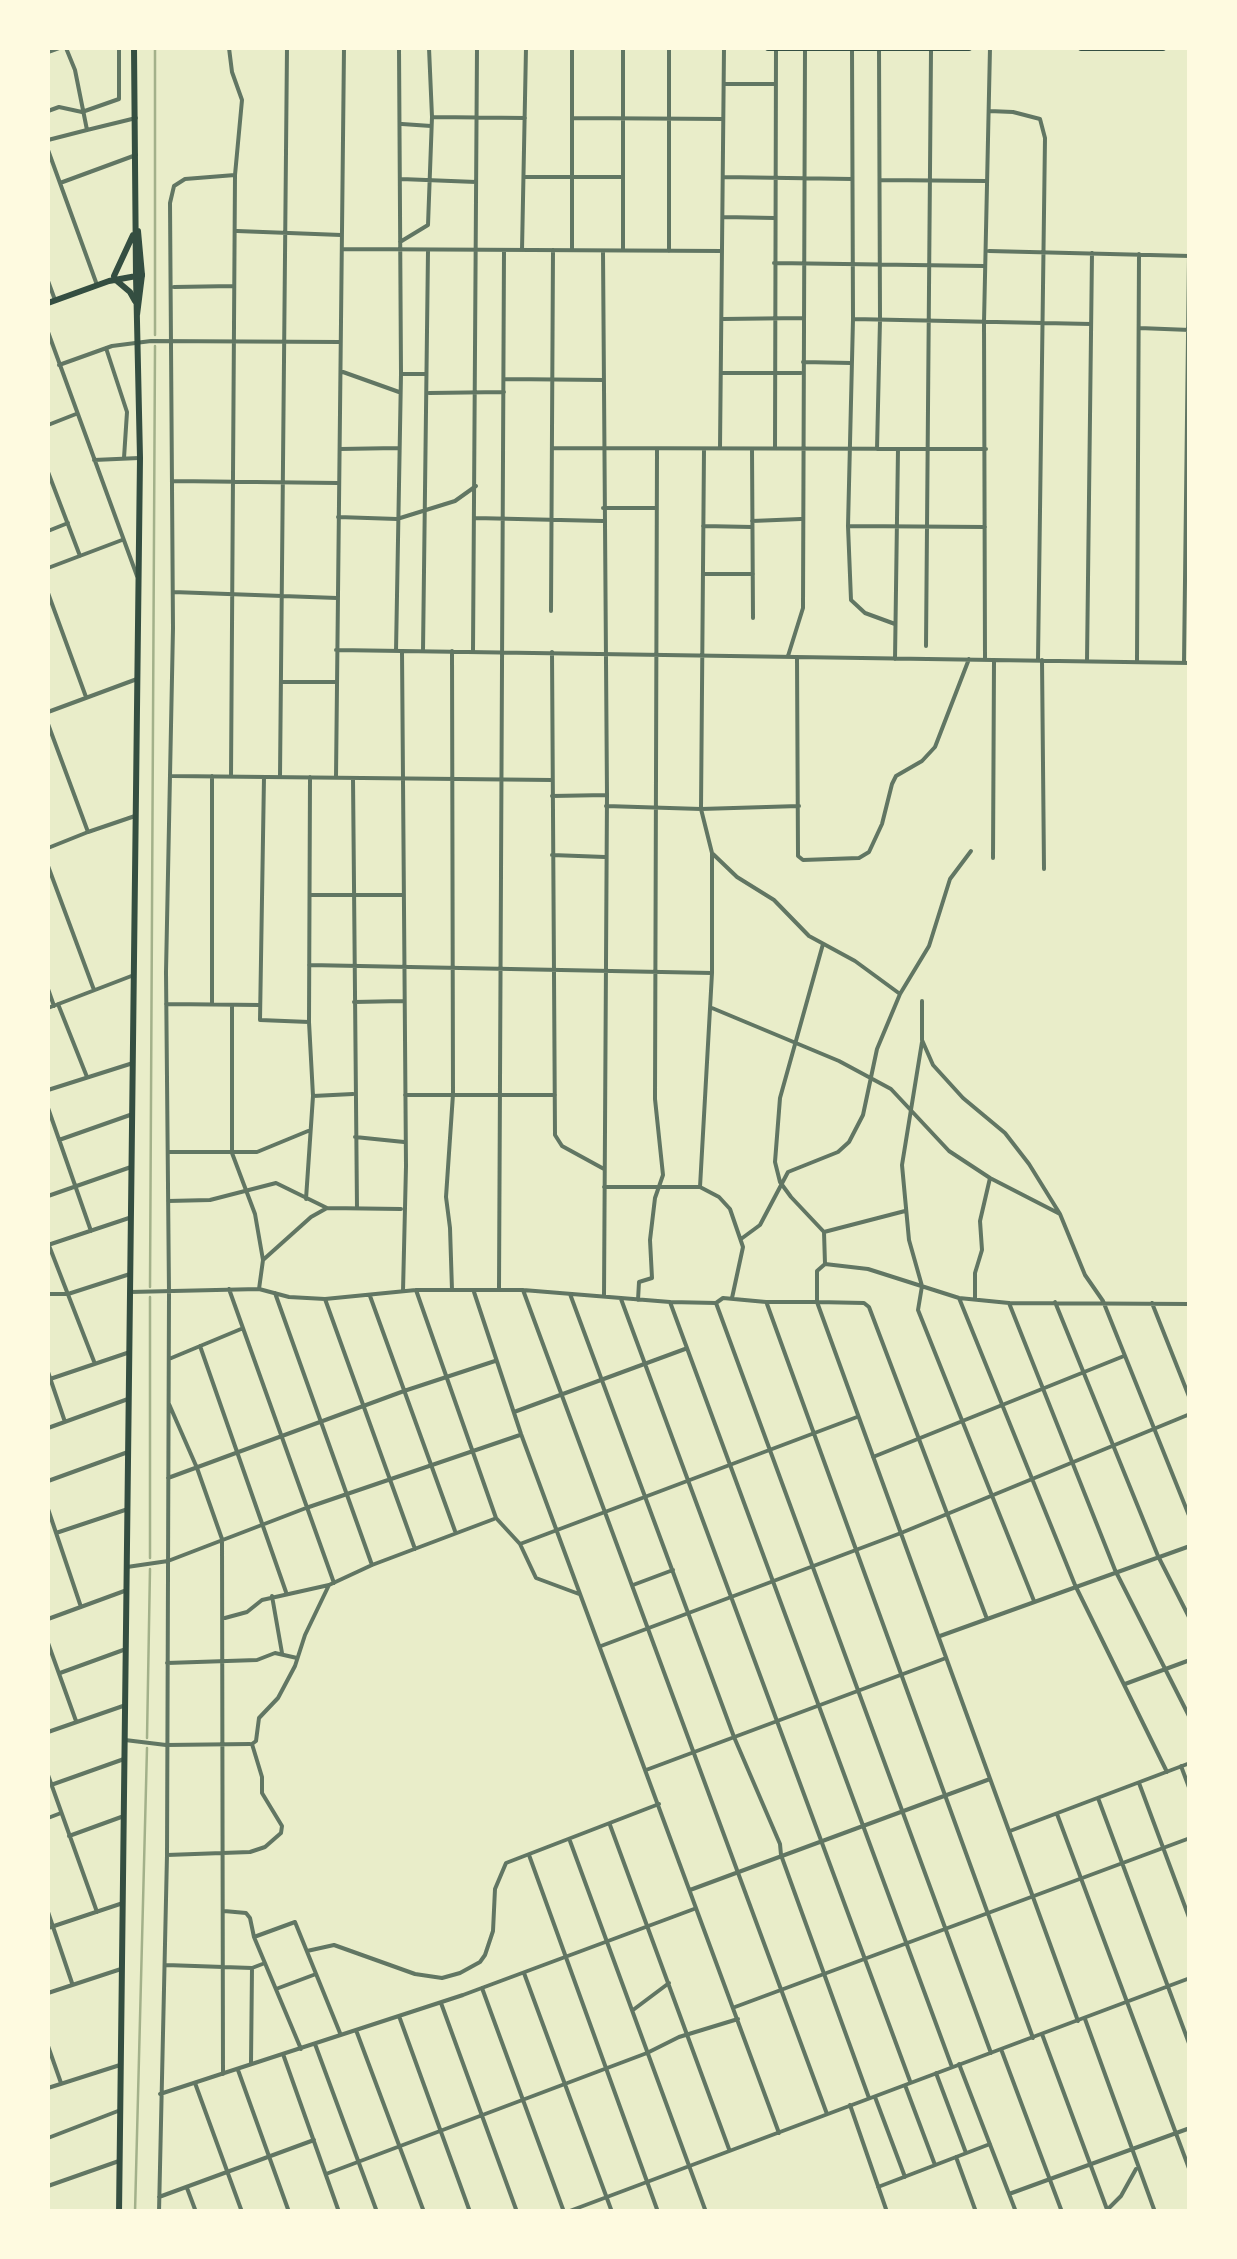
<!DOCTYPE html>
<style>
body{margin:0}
#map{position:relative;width:1237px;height:2259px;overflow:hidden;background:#e9edc9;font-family:"Space Grotesk",sans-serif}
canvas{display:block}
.frame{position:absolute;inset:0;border:50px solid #fefae0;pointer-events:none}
</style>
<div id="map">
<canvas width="1237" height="2259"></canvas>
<div class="frame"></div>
</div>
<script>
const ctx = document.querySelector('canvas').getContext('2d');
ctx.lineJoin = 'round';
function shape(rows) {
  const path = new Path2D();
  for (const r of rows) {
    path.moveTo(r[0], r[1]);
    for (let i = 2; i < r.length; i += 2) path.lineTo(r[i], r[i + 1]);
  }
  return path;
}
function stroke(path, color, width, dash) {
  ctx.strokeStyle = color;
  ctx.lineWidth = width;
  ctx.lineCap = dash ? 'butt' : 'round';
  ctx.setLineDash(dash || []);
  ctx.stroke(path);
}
stroke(shape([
 [155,48,155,335],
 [150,1287,155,346],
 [150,1558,150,1297],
 [147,1738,150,1569],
 [135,2212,147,1748]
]), '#a3b18a', 2.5);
stroke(shape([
 [66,48,75,70,87,130,136,118],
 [229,48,232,72,242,100,235,175,231,776],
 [572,48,572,250],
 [623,48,623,250],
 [669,48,669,251],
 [852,48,853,319,848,526,851,600,865,613,895,624],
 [48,52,59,48],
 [725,84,775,84],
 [48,111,59,107,82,112,119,99,119,48],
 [989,111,1013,112,1040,119,1045,138,1038,660],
 [432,117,525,118],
 [573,118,723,119],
 [402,124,431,126],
 [48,140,87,130],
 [48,150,97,285],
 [524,177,621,177],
 [723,177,852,179],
 [401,179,476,182],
 [881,180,986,181],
 [60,183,136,155],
 [724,217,774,218],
 [237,231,341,235],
 [400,242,428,225,432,117,429,48],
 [342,249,722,251],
 [522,250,526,48],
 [603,251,607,795,604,1296],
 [989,251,1190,256],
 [774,263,984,266],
 [48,281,55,300],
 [174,287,234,286],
 [723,319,803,318],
 [853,319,1091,324],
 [1139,328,1190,330],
 [48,332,137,576],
 [106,348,127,412,124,458],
 [803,362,851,363],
 [59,365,112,346,151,341,340,342],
 [343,372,399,392],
 [721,373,801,373],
 [401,374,426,374],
 [505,379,604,380],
 [429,393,504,392],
 [48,425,76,414],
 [552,448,986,449],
 [720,448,724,48],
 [775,448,776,48],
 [340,449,398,448],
 [752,449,753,618],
 [877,449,880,320,879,48],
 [94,460,139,458],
 [48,472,80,556],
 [173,481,338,483],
 [603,508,656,508],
 [338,517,397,519,455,501,476,486],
 [475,518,603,521],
 [752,521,801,519],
 [703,526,752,527],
 [850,526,985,527],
 [48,531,68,523],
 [48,568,122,540],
 [704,574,753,574],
 [173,592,337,598],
 [48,593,86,697],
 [551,611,553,250],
 [926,646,931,51],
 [336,650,1190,663],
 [396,651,401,374,399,48],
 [402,651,406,1166,403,1291],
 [423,651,428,251],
 [473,652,477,48],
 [552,652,555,1135,562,1146,604,1169],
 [788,656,803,608,805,48],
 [797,657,798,856,803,860,859,858,869,852,882,824,892,784,896,776,922,761,935,747,969,659],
 [895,659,898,449],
 [985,660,984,322,990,48],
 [1042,660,1044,869],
 [1087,661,1092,253],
 [1137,662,1139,254],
 [1184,662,1189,256],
 [281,682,336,682],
 [48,712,137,679],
 [48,724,88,832,135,816],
 [172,776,552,780],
 [212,776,212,1004],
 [264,777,260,1020,309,1022],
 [280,777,287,48],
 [336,777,344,48],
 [353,778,357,1208],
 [552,796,607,795],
 [606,806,701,809,799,806],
 [48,848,88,832],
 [713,854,737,877,774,900,809,936,855,961,900,994],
 [552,855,605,857],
 [993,858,994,660],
 [48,866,94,990],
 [310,895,404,895],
 [823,944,780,1098,775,1162,780,1182,791,1197,824,1232,825,1264,817,1271,817,1302,864,1303,869,1307,987,1619],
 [309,965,712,973],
 [48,989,54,1006],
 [922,1001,922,1040,933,1065,963,1098,1005,1133,1029,1164,1060,1214,1085,1275,1103,1301,1190,1518],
 [354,1002,403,1001],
 [58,1004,87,1077],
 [166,1004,260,1005],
 [232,1005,232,1153,255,1214,263,1260],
 [48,1008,134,975],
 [712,1008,839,1061,891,1089,949,1151,990,1178,1060,1214],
 [922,1042,902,1165,909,1240,922,1286,918,1310,1034,1601],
 [48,1090,133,1063],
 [405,1095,555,1095],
 [313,1096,353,1094],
 [48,1108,91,1231],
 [355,1137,404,1142],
 [59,1140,130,1115],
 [168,1152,257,1152,308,1131],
 [604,1187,700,1187,719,1197,730,1209,743,1247,732,1298],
 [700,1187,712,973,712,853,701,809,704,449],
 [48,1196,131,1167],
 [306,1199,313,1096,309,1022,310,777],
 [168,1201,210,1200,276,1183,327,1208],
 [824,1232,905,1211],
 [741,1239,760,1225,788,1172,838,1152,849,1142,863,1115,877,1049,900,994,929,946,950,879,971,851],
 [48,1243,95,1364],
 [48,1245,129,1218],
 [825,1264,868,1269,959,1298,1009,1303,1190,1304],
 [229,1289,334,1583],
 [259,1289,263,1260,311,1217,327,1208,401,1209],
 [416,1290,496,1518,520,1544,536,1578,579,1594],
 [452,1290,450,1228,446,1197,453,1094,452,651],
 [499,1290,504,250],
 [523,1290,827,2114],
 [130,1292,259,1289,289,1297,325,1299,416,1290,523,1290,670,1302,716,1303,723,1298,766,1302,817,1302,1078,2021],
 [474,1292,521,1434,779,2133],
 [275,1293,372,1565],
 [48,1294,68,1294,130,1274],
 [570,1294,734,1737,780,1844,781,1855,869,2098],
 [370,1296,455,1531],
 [959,1298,1075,1585,1167,1772],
 [325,1299,415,1549],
 [621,1299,910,2081],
 [975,1299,975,1273,982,1250,980,1221,990,1178],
 [638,1300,639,1282,652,1278,650,1240,655,1198,663,1175,655,1099,657,449],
 [670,1302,952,2067],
 [1055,1302,1158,1556,1190,1619],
 [716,1303,991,2053],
 [1009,1303,1115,1570,1190,1718],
 [1152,1303,1190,1399],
 [767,1304,1033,2038],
 [200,1346,286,1592],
 [169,1359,241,1329],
 [48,1372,65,1422],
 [50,1379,130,1352],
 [169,1404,197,1468,222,1539,223,2074],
 [514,1412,685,1349],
 [48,1428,128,1399],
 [873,1457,1124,1356],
 [168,1478,404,1391,495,1361],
 [48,1481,128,1452],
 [48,1509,81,1607],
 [56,1533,128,1509],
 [520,1544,857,1417],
 [127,1567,168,1561,306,1508,520,1435],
 [633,1585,673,1570],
 [272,1596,282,1653],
 [225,1618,247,1612,262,1600,329,1585,372,1565,494,1519],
 [48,1619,127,1590],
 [940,1636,1190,1546],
 [48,1643,76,1721],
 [601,1646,901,1533,1190,1414],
 [167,1663,257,1660,275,1653,297,1658],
 [60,1673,126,1649],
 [1125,1684,1190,1660],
 [48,1732,123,1706],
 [125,1740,166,1745,250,1744],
 [1181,1766,1190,1790],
 [646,1770,946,1658],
 [48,1775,97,1912],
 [1139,1783,1190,1920],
 [51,1785,124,1759],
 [1098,1798,1190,2046],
 [1057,1814,1190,2171],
 [48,1818,61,1813],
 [610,1825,729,2149],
 [1010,1831,1190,1763],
 [69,1836,124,1816],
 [570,1841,706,2212],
 [167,1855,250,1852,265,1847,281,1833,282,1826,262,1793,262,1777,252,1744,256,1741,259,1718,278,1698,295,1666,305,1635,329,1585],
 [529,1855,658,2212],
 [690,1890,990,1779],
 [224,1911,246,1913,250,1918,254,1937,301,2049],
 [48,1912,72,1983],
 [48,1928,123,1903],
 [254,1937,295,1922,340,2033],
 [307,1951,334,1945,415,1974,442,1978,460,1973,480,1962,485,1955,493,1931,495,1889,506,1863,659,1804],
 [166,1965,252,1968,265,1963],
 [524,1973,612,2212],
 [482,1988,564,2212],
 [276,1989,316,1974],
 [48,1993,121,1969],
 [441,2003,517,2212],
 [735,2007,1190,1838],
 [633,2010,669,1983],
 [399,2016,470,2212],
 [1085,2019,1155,2212],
 [356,2030,424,2212],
 [1042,2034,1108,2212],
 [315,2044,377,2212],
 [48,2046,61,2083],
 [1001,2049,1062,2212],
 [283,2054,339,2212],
 [251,2063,252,1968],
 [959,2064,1016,2212],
 [238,2070,289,2212],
 [936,2073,966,2153],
 [195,2083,242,2212],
 [905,2085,935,2165],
 [48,2088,120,2065],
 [160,2094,463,1995,694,1909],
 [875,2097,905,2177],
 [850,2105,887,2212],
 [48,2138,118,2111],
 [956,2157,976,2212],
 [326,2174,647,2053,679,2037,738,2019],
 [48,2186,119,2161],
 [878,2187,990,2144],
 [187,2188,196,2212],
 [1009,2194,1190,2128],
 [159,2197,314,2140],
 [1108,2209,1121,2196,1136,2169],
 [159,2212,167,1855,169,1292,166,972,173,628,170,203,174,186,185,179,235,175],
 [567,2212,1190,1978]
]), '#617663', 4);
stroke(shape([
 [768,48,969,48],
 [1081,48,1163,48],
 [137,315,142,275],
 [119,2212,140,458,136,276]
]), '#344e41', 6);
stroke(shape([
 [134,48,136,276],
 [114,276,133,235],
 [117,281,130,292,135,301],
 [48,303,109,281,142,275,138,231]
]), '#344e41', 6);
</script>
